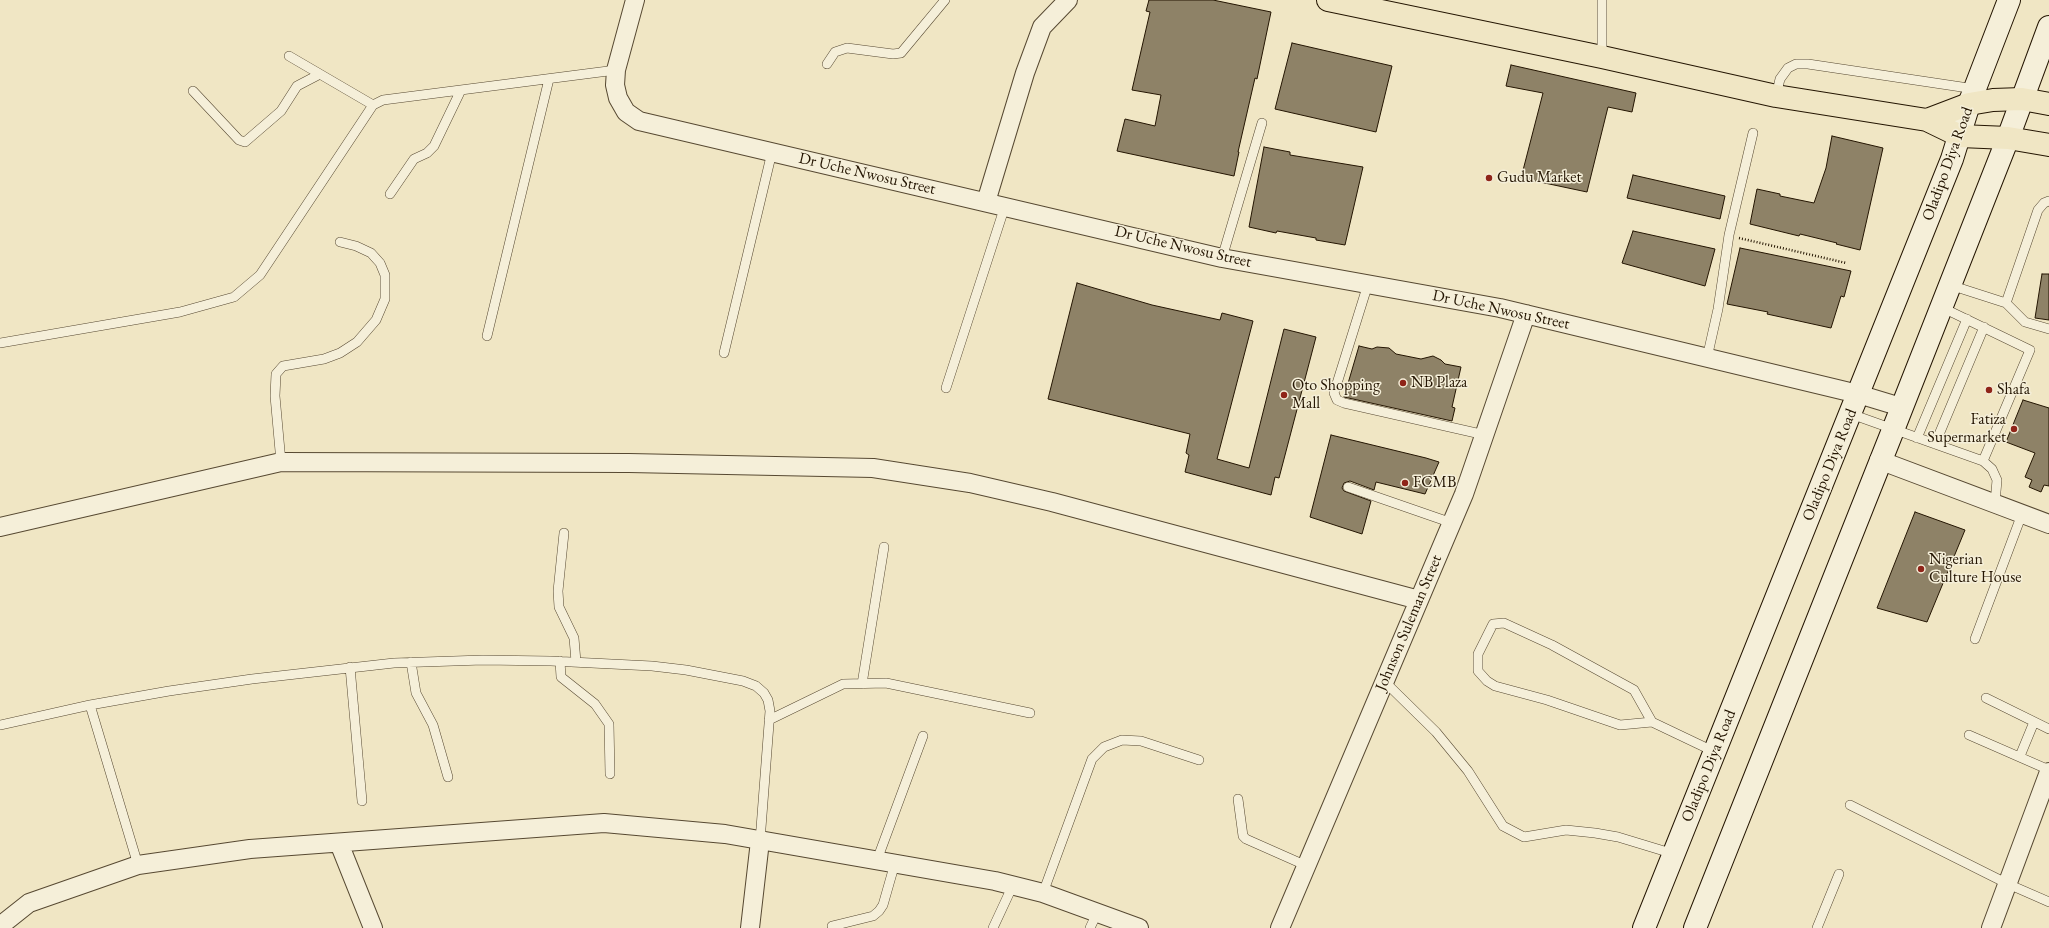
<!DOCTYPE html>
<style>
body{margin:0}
canvas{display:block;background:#f0e6c4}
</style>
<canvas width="2049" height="928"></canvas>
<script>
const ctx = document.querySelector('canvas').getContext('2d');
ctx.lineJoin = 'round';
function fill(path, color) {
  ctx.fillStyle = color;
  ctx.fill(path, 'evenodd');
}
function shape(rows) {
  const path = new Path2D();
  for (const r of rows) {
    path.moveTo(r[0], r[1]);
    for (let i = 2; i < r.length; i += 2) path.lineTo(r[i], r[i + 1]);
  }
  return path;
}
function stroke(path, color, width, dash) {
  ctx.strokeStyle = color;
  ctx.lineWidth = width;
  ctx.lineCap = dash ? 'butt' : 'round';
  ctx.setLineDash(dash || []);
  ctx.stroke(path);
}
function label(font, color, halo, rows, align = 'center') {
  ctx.font = font + ' "EB Garamond",serif';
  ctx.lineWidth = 3;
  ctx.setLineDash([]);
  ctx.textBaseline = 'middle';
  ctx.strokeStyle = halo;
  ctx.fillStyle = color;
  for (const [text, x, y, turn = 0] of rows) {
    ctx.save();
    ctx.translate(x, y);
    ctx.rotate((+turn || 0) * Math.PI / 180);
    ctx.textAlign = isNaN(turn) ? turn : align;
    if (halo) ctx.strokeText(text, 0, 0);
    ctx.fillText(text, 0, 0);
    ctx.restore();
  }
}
const building = shape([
 [1149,0,1213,0,1271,12,1257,79,1255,78,1238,152,1239,152,1234,176,1117,151,1125,119,1155,126,1161,95,1132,90,1150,12,1146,11,1149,0],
 [1292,43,1392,66,1376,132,1275,109,1292,43],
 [1511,65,1636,93,1632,112,1608,107,1587,192,1521,178,1543,93,1506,86,1511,65],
 [1832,136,1883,148,1860,250,1836,244,1837,243,1800,234,1799,236,1750,224,1757,189,1780,194,1780,196,1814,203,1826,168,1832,136],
 [1264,147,1290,152,1290,155,1363,167,1345,245,1316,240,1316,238,1277,231,1276,233,1249,227,1264,147],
 [1633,175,1725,196,1720,219,1627,198,1633,175],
 [1633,231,1715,249,1705,286,1622,263,1633,231],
 [1740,248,1851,271,1844,297,1841,296,1831,328,1767,314,1768,312,1727,304,1740,248],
 [2042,274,2049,274,2049,320,2035,318,2042,274],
 [1077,283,1152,305,1220,320,1222,313,1253,321,1217,459,1249,468,1284,329,1316,337,1279,478,1275,477,1271,495,1185,472,1189,455,1186,453,1190,434,1048,399,1077,283],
 [1359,346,1372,349,1377,347,1389,348,1396,354,1421,359,1433,356,1441,360,1445,364,1461,367,1452,407,1455,408,1452,421,1344,397,1359,346],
 [2023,400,2049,408,2049,486,2044,485,2041,492,2029,487,2032,480,2025,477,2035,453,2006,442,2023,400],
 [1331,435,1426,458,1439,462,1425,494,1376,482,1374,490,1350,481,1344,483,1342,488,1344,491,1371,501,1362,534,1310,517,1331,435],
 [1915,512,1965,530,1927,622,1877,608,1915,512]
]);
fill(building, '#8e8267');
stroke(building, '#241502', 1);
const lane = shape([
 [1602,0,1602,57],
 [289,56,373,105],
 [827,64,835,52,847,48,893,54,901,53,945,0],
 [193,91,239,140,245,142,281,111,297,86,320,74],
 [1776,96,1780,79,1788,68,1796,64,1808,64,1975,89],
 [390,194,414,159,427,153,434,146,461,90],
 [1222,258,1262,123],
 [1368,284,1334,393,1337,400,1344,403,1485,435],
 [1950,285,2006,303,2025,322,2049,329],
 [2006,303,2038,210,2044,203,2049,201],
 [487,336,549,79],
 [0,343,180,312,234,297,260,275,373,105,383,100,616,70],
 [724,353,772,152],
 [1707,358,1718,309,1729,235,1753,133],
 [946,388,1005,206],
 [1851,414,1983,461,2030,350,1941,307],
 [1917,438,1967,319],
 [1935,444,1984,327],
 [1983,461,1992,469,1997,480,1995,503],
 [281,462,275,396,276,374,283,366,324,359,340,353,357,342,376,320,385,299,385,275,380,263,371,253,356,246,340,242],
 [1348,487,1452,523],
 [564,533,558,591,559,607,574,638,576,662],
 [1975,639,2022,514],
 [560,661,561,677,595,704,609,724,610,774],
 [411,662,416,693,433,725,448,777],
 [350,667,362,801],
 [1385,682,1436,732,1468,771,1503,826,1524,837,1566,830,1595,833,1618,837,1674,854],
 [862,684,884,547],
 [1986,698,2049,729],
 [90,705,138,865],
 [769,720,843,684,886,683,1030,713],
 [1652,722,1634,690,1552,645,1504,623,1493,624,1478,654,1478,671,1487,681,1495,686,1547,700,1620,725,1652,722,1715,752],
 [0,725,90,705,169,691,252,679,394,663,483,660,551,661,652,666,686,670,743,681,756,686,764,693,768,700,770,711,760,841],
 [1969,735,2049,770],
 [2020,756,2034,722],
 [1238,799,1243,836,1246,839,1307,866],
 [1850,805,2008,884,2049,902],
 [877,860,923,736],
 [1043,893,1092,759,1104,747,1122,740,1141,741,1199,760],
 [832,926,873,916,879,911,883,905,895,863],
 [993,928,1013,885],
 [1090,928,1097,913],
 [1817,928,1839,874]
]);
const street = shape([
 [635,0,616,70,615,85,618,98,626,112,639,121,1222,258,1500,308,1858,394,1901,407],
 [986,202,1025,73,1042,27,1068,0],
 [1879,460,2049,524],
 [0,527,281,462,629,463,873,468,970,483,1052,502,1419,600],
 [339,843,373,928],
 [0,926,29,903,138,865,250,849,604,823,725,834,995,881,1043,893,1139,928],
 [750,928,760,841],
 [1280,928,1464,494,1526,314],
 [1991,928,2049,772]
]);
const secondary = shape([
 [1644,928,1952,159,1969,104,2009,0],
 [1695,928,1893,430,2008,138,2049,27]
]);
const primary = shape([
 [1328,0,1602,57,1776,96,1927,120,1960,136,2008,138,2049,145],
 [1927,120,1969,104,1993,100,2022,99,2049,104]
]);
stroke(lane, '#574932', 10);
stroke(street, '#574932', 20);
stroke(secondary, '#241502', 24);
stroke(primary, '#241502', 24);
stroke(shape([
 [1739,238,1846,263]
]), '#241502', 2.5, [1, 2]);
stroke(lane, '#f5efd9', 9);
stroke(street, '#f5efd9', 18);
stroke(secondary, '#f5efd9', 22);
stroke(primary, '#f0e6c4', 22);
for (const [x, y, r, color] of [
 [1489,178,4,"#8f2418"],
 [1403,383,4,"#8f2418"],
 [1989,390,4,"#8f2418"],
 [1284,395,4,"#8f2418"],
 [2014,429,4,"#8f2418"],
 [1405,483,4,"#8f2418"],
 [1921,569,4,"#8f2418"]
]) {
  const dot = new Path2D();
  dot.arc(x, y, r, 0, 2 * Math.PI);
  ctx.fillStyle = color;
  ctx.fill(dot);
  stroke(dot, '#f5efd9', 1.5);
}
label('16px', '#241502', '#f5efd9', [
 ["Oladipo Diya Road",1948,164,-70],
 ["Dr Uche Nwosu Street",867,174,13],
 ["Dr Uche Nwosu Street",1183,247,13],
 ["Dr Uche Nwosu Street",1501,310,12],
 ["Oladipo Diya Road",1830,465,-68],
 ["Johnson Suleman Street",1409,623,-67],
 ["Oladipo Diya Road",1709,766,-68]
]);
label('16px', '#241502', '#f5efd9', [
 ["Gudu Market",1497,178],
 ["NB Plaza",1411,383],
 ["Oto Shopping",1292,386],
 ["Mall",1292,404],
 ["Shafa",1997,390],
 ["Fatiza",2006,420,"right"],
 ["Supermarket",2006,438,"right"],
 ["FCMB",1413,483],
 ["Nigerian",1929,560],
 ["Culture House",1929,578]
], 'left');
</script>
